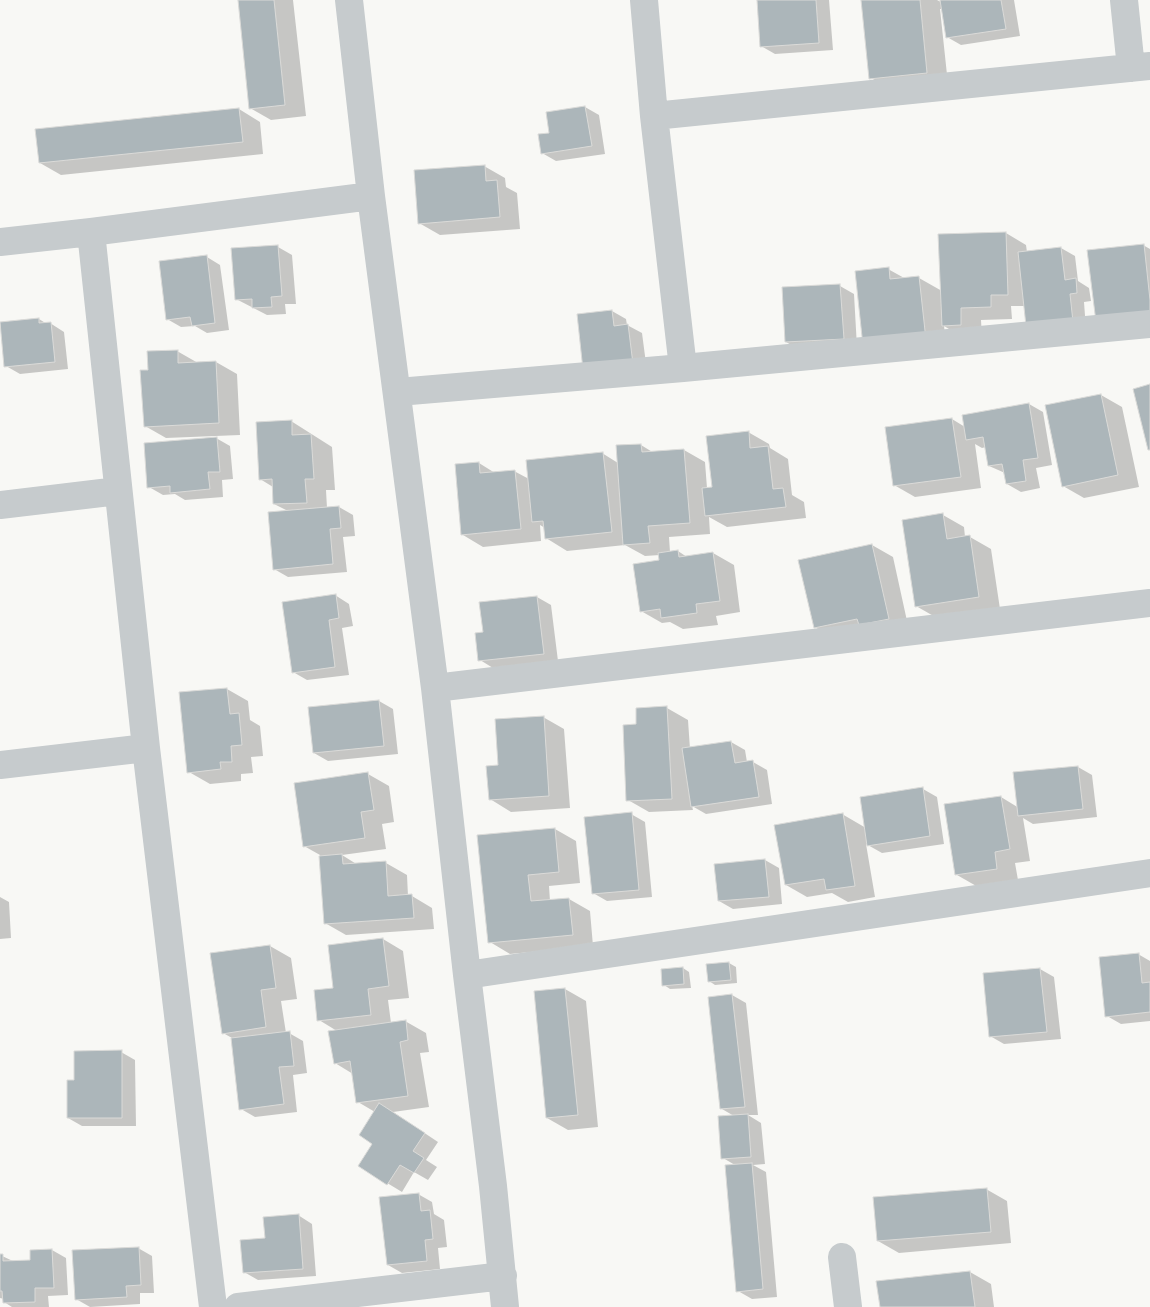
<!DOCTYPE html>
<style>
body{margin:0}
canvas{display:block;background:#f8f8f5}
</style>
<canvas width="1150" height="1307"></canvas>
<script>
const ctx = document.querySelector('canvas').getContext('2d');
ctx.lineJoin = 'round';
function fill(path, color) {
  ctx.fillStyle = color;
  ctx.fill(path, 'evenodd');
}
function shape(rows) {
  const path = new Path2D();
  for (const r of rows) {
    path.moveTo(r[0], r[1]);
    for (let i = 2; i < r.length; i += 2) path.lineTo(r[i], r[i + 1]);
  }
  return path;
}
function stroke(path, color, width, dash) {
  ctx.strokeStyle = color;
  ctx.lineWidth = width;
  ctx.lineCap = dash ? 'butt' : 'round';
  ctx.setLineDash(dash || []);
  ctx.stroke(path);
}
fill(shape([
 [239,0,293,0,306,116,271,120,250,108],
 [758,0,829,0,833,50,775,54,761,46],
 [863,0,937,0,941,2,941,0,1014,0,1020,36,961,45,947,37,942,9,940,9,948,84,892,90,871,78],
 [585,107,599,115,605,154,556,161,542,153,551,134],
 [239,109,260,122,263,154,61,175,40,163],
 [484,166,505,178,506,187,517,193,520,229,440,235,419,223],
 [1006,233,1026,245,1027,252,1061,248,1075,256,1078,281,1089,288,1091,301,1084,302,1086,329,1025,306,1011,306,1012,319,981,320,982,337,964,338,944,326,947,351,885,358,888,269,906,279,919,278,942,291],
 [1143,245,1150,249,1150,330],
 [278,247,292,255,296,304,285,304,286,314,267,315,236,299,232,249],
 [207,257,220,265,229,330,207,333,195,326,181,327,167,319],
 [840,286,854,294,857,347,800,350,786,342,783,289],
 [612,311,626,319,627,325,642,333,647,371,578,315],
 [39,319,47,324,50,323,64,332,68,369,20,374,6,366],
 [177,351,198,363,216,362,237,374,240,435,166,438,145,426,149,371],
 [1101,395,1122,407,1139,487,1084,498,1063,486],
 [1029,404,1043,412,1052,465,1036,468,1040,488,1021,492,1007,484,1005,473,989,466,986,447,982,448,975,444,981,488,915,497,894,485,952,419,965,427],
 [291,421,332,447,335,490,326,490,327,508,339,507,353,515,355,536,343,537,347,572,288,577,274,569,288,511,274,504,273,487,260,479],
 [748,432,769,444,770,448,788,459,792,495,804,502,806,518,727,527,709,517,710,534,669,537,670,552,678,551,687,557,713,553,734,565,740,612,716,616,718,625,683,629,670,622,662,623,641,611,661,561,660,555,645,556,625,545,567,551,546,538,545,528,540,525,541,541,483,547,463,535,479,463,495,473,514,471,529,479,602,453,618,463,641,445,654,453,684,450,705,462,707,488,713,488],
 [216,438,230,446,233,479,222,480,223,497,185,500,175,494,163,495,149,487],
 [943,515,964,527,965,537,970,537,991,549,1000,609,937,618,916,606],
 [872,545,893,557,909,630,836,640,815,627],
 [335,595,349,604,353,626,342,628,349,675,307,680,293,672],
 [537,597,551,605,558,661,493,668,480,660,484,633,481,603],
 [227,689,248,701,250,720,260,726,263,756,251,757,253,773,241,774,241,781,210,784,189,772],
 [379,701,393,709,398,754,328,761,314,753,309,708],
 [667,708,688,720,690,749,731,742,745,750,747,762,753,762,767,770,772,804,706,814,692,806,693,810,649,812,628,800,637,725,637,709],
 [543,717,564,729,570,808,511,812,490,799,499,766],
 [1078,767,1092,775,1097,817,1033,824,1023,818,1030,861,1015,863,1018,880,978,887,957,875,1001,797,1019,808],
 [368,774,389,786,394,822,382,824,386,849,342,855,358,865,386,863,407,875,408,896,412,896,432,908,434,929,346,935,325,923,320,855,304,846],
 [923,789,937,797,944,844,882,853,866,844,875,897,848,902,832,893,807,897,786,885,842,814,866,828],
 [631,814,645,822,652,897,607,901,593,893],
 [555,829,576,841,580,883,549,886,550,901,569,899,590,911,593,946,510,954,490,942,479,836],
 [765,860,779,868,782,904,733,909,719,901],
 [0,897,9,902,11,938,0,939],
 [383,939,403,951,409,998,388,1000,391,1023,405,1021,426,1033,429,1052,420,1053,429,1107,393,1112,438,1142,426,1160,437,1167,428,1180,414,1172,402,1192,359,1166,374,1143,375,1112,358,1102,353,1074,335,1063,337,1031,319,1020,335,989],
 [270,946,291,958,297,999,281,1001,286,1033,289,1033,303,1041,307,1073,293,1075,297,1112,255,1117,241,1109,232,1038,223,1033],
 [1138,954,1150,961,1150,1021,1121,1024,1107,1016],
 [729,963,736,967,737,983,715,985,709,981],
 [683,968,689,972,691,988,670,989,664,985],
 [1040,969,1054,977,1061,1039,1004,1044,990,1036],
 [565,989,586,1001,598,1127,568,1130,547,1118],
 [732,995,746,1003,758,1115,748,1115,761,1123,765,1164,753,1165,766,1172,777,1297,752,1299,738,1291,735,1165,723,1158,734,1116,722,1109],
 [121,1052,135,1060,136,1126,82,1126,68,1118,76,1081],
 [986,1189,1007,1201,1011,1243,899,1253,878,1241],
 [418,1194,432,1202,434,1214,444,1220,447,1247,438,1248,440,1269,402,1273,388,1265],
 [298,1215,312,1224,316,1276,258,1280,244,1272,266,1240],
 [138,1248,152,1256,154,1293,140,1293,140,1304,90,1307,76,1299],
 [52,1250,66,1258,68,1295,48,1296,49,1307,12,1307,4,1302,4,1299,0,1298,0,1255,15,1262,32,1262],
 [970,1272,991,1284,994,1307,881,1307,878,1282]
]), '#0003');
const building = shape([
 [238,0,274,0,285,105,249,109,238,0],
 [757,0,816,0,819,43,760,47,757,0],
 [861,0,920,0,927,73,869,79,861,0],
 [940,0,1001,0,1006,29,946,38,940,0],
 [585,106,592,146,541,154,538,134,549,133,546,112,585,106],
 [239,108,243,142,39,163,35,129,239,108],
 [485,165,486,181,497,180,500,217,418,224,414,170,485,165],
 [1006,232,1008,295,991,295,991,307,961,308,961,325,942,326,938,234,1006,232],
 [1144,244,1150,300,1150,316,1096,322,1087,250,1144,244],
 [278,245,282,296,271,297,272,307,252,308,252,299,235,300,231,248,278,245],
 [1061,247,1065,280,1076,278,1077,293,1070,294,1073,322,1026,326,1018,252,1061,247],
 [207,255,215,323,192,326,190,317,166,320,159,261,207,255],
 [889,267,890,279,919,276,926,340,863,346,855,271,889,267],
 [840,284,844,339,785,342,782,287,840,284],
 [612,310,614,326,628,324,633,364,583,370,577,314,612,310],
 [39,318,39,323,51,322,55,362,4,367,0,322,39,318],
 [178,350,178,363,216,361,219,423,144,427,140,370,148,370,147,351,178,350],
 [1150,384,1150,450,1148,450,1133,389,1150,384],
 [1101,394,1118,475,1062,487,1045,405,1101,394],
 [1029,403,1038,458,1023,460,1026,481,1006,484,1002,464,988,466,983,437,966,440,962,415,1029,403],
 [952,418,961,477,893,486,885,427,952,418],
 [292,420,292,435,311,434,314,479,305,479,307,503,273,504,272,479,259,480,256,422,292,420],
 [749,431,750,448,768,446,773,489,783,488,786,507,705,516,702,488,712,487,706,436,749,431],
 [217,437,220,472,208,472,210,489,170,493,170,486,147,488,144,443,217,437],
 [641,444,642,452,684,449,690,523,648,526,650,543,623,545,616,445,641,444],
 [603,452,612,532,545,539,543,521,532,522,526,460,603,452],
 [479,462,480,473,515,470,521,529,461,535,455,464,479,462],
 [339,506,341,528,330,529,333,564,273,570,268,512,339,506],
 [943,513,947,539,970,535,979,597,915,607,902,520,943,513],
 [872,544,889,619,859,625,857,619,814,628,798,560,872,544],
 [678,550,679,557,713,552,720,601,696,604,697,613,661,618,660,609,640,612,633,564,659,560,658,553,678,550],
 [336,594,339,618,329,620,335,667,292,673,282,602,336,594],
 [537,596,544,654,478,661,475,633,483,632,479,602,537,596],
 [227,688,230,714,239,713,242,745,231,746,232,762,220,762,221,769,187,773,179,692,227,688],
 [379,700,384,746,313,753,308,707,379,700],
 [667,706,672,799,626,801,623,725,636,724,636,708,667,706],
 [544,716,549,796,489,800,486,766,498,765,495,719,544,716],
 [731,741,735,763,753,760,759,797,691,807,682,748,731,741],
 [1078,766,1083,809,1018,816,1013,772,1078,766],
 [368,772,374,810,361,812,365,838,303,847,294,783,368,772],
 [923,787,930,836,867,846,860,797,923,787],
 [1001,796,1010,849,995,852,997,869,955,875,944,804,1001,796],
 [632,812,639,890,592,894,584,817,632,812],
 [843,813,855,886,826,890,824,879,785,885,774,825,843,813],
 [555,828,559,872,528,875,531,901,569,898,573,935,488,943,477,835,555,828],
 [342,854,343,864,386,861,388,896,412,894,414,918,324,924,319,856,342,854],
 [765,859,769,897,718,901,714,864,765,859],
 [383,938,389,986,368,989,371,1015,317,1021,314,990,333,988,328,945,383,938],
 [270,945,276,988,261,990,266,1027,222,1034,210,953,270,945],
 [1139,953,1142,983,1150,982,1150,1012,1105,1017,1099,957,1139,953],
 [729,962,731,980,708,982,706,964,729,962],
 [683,967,684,984,662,986,661,969,683,967],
 [1040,968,1047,1032,989,1037,983,973,1040,968],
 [565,988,578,1115,546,1118,534,991,565,988],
 [732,994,745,1107,720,1109,708,997,732,994],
 [406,1020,408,1040,400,1042,408,1096,356,1103,350,1061,334,1064,328,1031,406,1020],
 [290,1031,294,1066,279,1067,284,1104,239,1110,231,1038,290,1031],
 [122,1050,122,1118,67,1118,67,1080,74,1080,74,1051,122,1050],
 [379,1103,425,1133,413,1151,424,1158,414,1173,400,1165,387,1185,358,1166,372,1144,359,1135,379,1103],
 [748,1114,751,1157,721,1159,718,1116,748,1114],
 [752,1163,763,1289,736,1292,725,1165,752,1163],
 [987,1188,991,1232,877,1241,873,1197,987,1188],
 [419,1193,421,1211,430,1210,433,1239,425,1240,427,1261,387,1265,379,1197,419,1193],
 [299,1214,303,1269,243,1273,240,1240,265,1238,263,1217,299,1214],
 [139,1247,141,1285,126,1286,127,1297,75,1300,72,1250,139,1247],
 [52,1249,54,1288,35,1288,35,1302,3,1303,2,1291,0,1291,0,1254,3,1254,3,1261,30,1260,30,1250,52,1249],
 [970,1271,975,1307,880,1307,876,1281,970,1271]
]);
fill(building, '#acb6ba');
stroke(building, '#dadad8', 1);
stroke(shape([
 [349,0,371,196,435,688,467,975,493,1186,505,1307],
 [644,0,654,116,683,368],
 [1124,0,1131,68],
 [654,116,1150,66],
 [91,232,146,748,213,1307],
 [0,242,91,232,371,196],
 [398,392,683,368,1150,324],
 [0,505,118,491],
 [435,688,1150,603],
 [0,765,146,748],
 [467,975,1150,873],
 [842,1257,848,1307],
 [238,1307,503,1276]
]), '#c6cbcd', 28);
</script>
